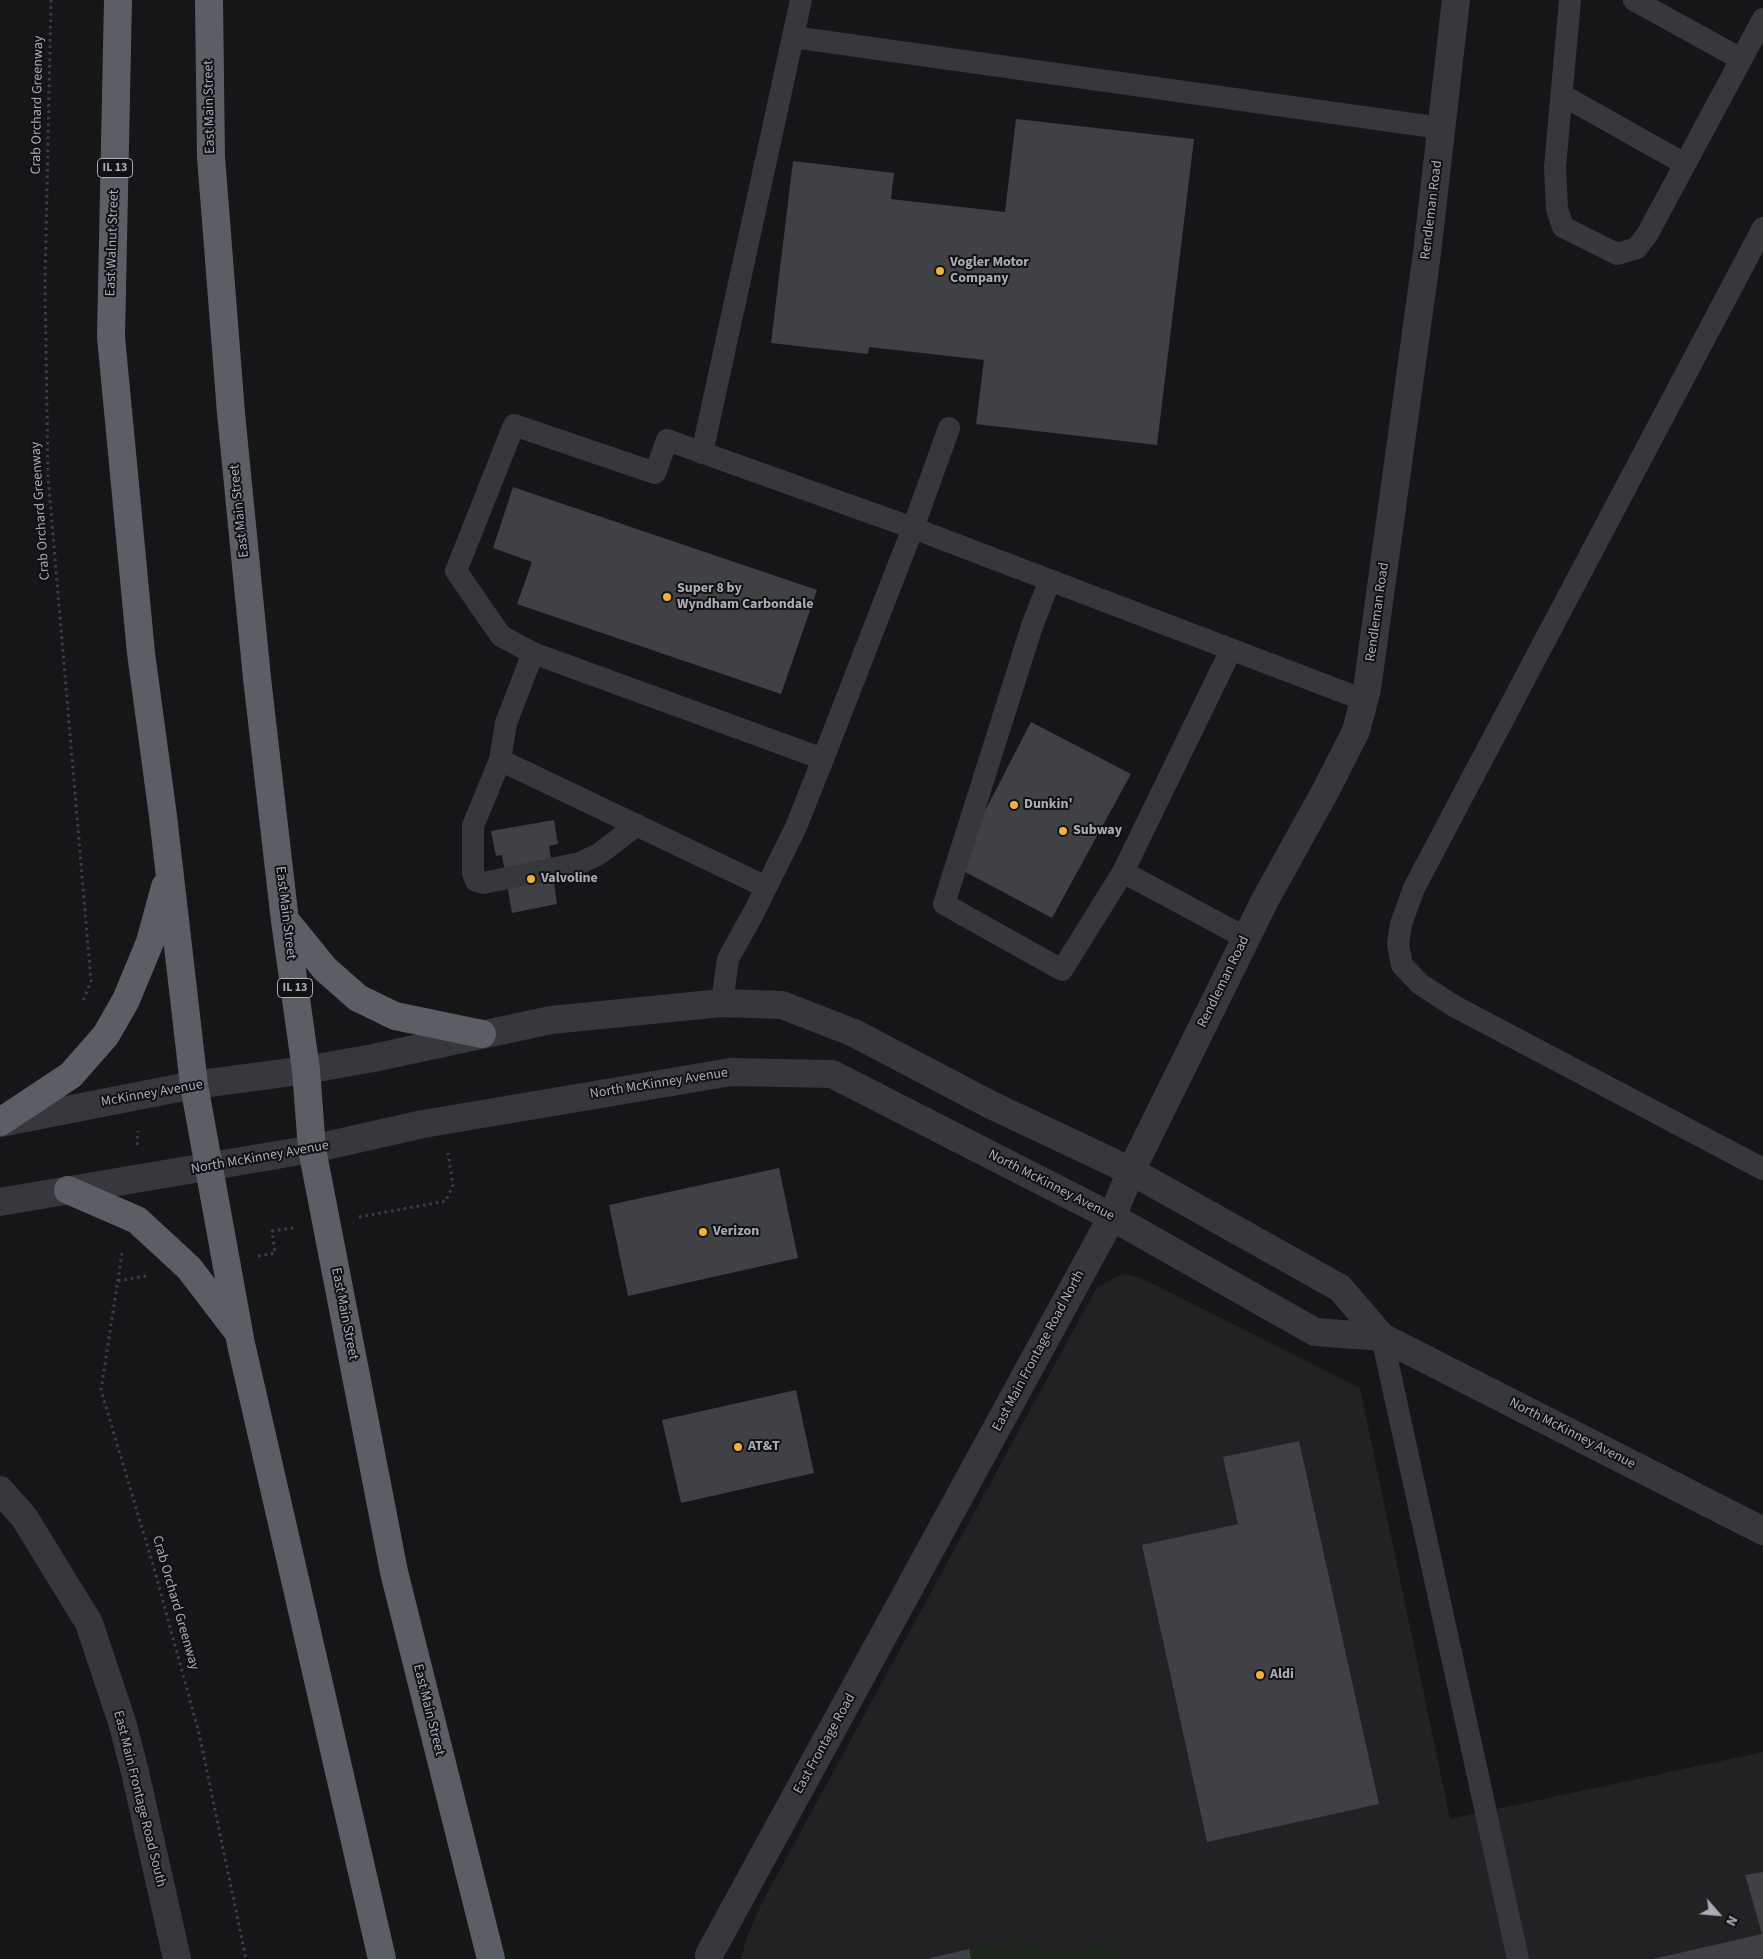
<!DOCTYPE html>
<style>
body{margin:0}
#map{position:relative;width:1763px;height:1959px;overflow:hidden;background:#161618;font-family:"Source Sans 3",sans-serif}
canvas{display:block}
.north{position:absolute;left:1693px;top:1889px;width:50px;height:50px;-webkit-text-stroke:4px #111113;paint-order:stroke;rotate:117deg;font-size:14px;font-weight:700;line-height:20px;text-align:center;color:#a8adb8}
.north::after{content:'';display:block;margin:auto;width:18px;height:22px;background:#a8adb8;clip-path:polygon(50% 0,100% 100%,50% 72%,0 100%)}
</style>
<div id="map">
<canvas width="1763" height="1959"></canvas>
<div class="north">N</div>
</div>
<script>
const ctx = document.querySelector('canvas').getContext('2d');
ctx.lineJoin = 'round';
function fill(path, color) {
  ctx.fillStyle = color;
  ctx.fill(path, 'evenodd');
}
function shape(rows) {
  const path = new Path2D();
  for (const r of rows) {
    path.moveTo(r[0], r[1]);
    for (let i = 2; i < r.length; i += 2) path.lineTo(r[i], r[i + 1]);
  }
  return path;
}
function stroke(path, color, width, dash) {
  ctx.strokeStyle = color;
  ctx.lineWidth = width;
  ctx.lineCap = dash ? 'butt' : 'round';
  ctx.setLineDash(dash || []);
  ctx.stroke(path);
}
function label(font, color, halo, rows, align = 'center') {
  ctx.font = font + ' "Source Sans 3",sans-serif';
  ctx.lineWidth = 4;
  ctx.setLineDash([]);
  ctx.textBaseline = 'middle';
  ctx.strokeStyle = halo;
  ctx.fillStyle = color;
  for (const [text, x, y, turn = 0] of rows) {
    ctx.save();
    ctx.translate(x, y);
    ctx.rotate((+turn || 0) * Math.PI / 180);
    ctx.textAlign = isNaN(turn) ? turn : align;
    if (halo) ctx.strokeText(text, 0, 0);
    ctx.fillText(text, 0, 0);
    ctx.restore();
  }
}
fill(shape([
 [1121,1274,1141,1278,1360,1388,1450,1819,1763,1752,1763,1959,741,1959,747,1937,761,1905,1096,1289]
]), '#222225');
fill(shape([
 [1017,1936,1053,1956,1112,1938,1116,1959,971,1959,969,1949]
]), '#1e261f');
fill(shape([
 [1016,119,1194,139,1157,445,976,424,984,360,869,347,868,354,771,343,793,161,894,173,891,199,1005,212],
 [513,487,817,590,781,694,517,604,532,562,493,548],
 [1031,722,1131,774,1052,918,956,867],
 [554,820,558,844,549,846,557,904,512,913,502,855,496,856,491,831],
 [779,1168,798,1258,628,1296,609,1205],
 [796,1390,814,1473,681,1503,662,1420],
 [1299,1441,1379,1804,1207,1842,1142,1545,1238,1524,1223,1457],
 [1763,1872,1763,1959,1653,1959,1762,1934,1745,1875],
 [969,1949,971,1959,930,1959,930,1958]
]), '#404145');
stroke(shape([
 [51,0,45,283,48,476,91,981,83,1001],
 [137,1145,138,1131],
 [359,1217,446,1201,453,1185,448,1153],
 [122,1253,101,1390,153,1565,199,1733,246,1959],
 [258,1256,275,1253,272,1231,294,1228],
 [118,1281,146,1276]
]), '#3d3f44', 3, [2.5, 4]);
stroke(shape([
 [1570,0,1555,167,1557,209,1563,227,1617,254,1637,248,1648,233,1763,19],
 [1634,0,1741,59],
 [793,37,1441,128],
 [1562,95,1685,164],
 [1763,228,1414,888,1401,924,1398,944,1402,965,1420,984,1454,1006,1763,1169],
 [702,453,801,0],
 [1050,580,1032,626,944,904,1062,970,1123,872,1246,938],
 [533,653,501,636,456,571,514,425,655,473,667,440,913,528,1364,700],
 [823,759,913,528,949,428],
 [500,760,473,826,473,873,476,881,483,883,580,863,599,854,637,825],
 [1123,872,1231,650],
 [722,1003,728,959,753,914,796,827,823,759,533,653,506,723,500,760,766,887],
 [1382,1337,1518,1959]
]), '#37383d', 22);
stroke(shape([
 [0,1123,194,1085,306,1070,373,1058,551,1020,722,1003,782,1005,854,1033,991,1105,1131,1171,1340,1288,1382,1337,1763,1531],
 [0,1202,312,1149,423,1124,731,1072,832,1074,1112,1217,1315,1332,1382,1337],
 [0,1490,24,1517,89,1623,122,1722,135,1772,177,1959],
 [709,1959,709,1955,1112,1217,1131,1171,1265,900,1326,790,1356,731,1367,689,1427,253,1456,0]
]), '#37383d', 28);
stroke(shape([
 [118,0,111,337,141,653,163,816,194,1085,241,1344,382,1959],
 [209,0,211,157,231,413,257,678,285,921,306,1070,312,1149,394,1572,491,1959],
 [286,921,325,969,358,998,395,1016,482,1034],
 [0,1122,71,1075,106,1035,126,1000,150,942,165,887],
 [68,1190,137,1220,189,1268,235,1328]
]), '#5b5e65', 28);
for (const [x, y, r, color] of [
 [940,271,5,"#f2b134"],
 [667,597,5,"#f2b134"],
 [1014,805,5,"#f2b134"],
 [1063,831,5,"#f2b134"],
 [531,879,5,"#f2b134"],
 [703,1232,5,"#f2b134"],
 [738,1447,5,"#f2b134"],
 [1260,1675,5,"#f2b134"]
]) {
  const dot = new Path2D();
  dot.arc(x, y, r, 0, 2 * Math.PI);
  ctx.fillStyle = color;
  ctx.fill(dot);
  stroke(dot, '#111113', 2);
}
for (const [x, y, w] of [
 [115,168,35],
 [295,988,35]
]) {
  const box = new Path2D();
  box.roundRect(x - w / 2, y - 9.5, w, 19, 4);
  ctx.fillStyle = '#111113';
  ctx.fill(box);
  stroke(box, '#a8adb8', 1);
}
label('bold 12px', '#a8adb8', null, [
 ["IL 13",115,168],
 ["IL 13",295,988]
]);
label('14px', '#a8adb8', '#111113', [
 ["Crab Orchard Greenway",38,105,-89],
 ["East Main Street",210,107,-91],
 ["Rendleman Road",1432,210,-83],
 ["East Walnut Street",113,243,-88],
 ["Crab Orchard Greenway",41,511,-94],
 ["East Main Street",240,511,-96],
 ["Rendleman Road",1378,612,-82],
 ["East Main Street",285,913,83],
 ["Rendleman Road",1224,982,-64],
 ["North McKinney Avenue",659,1084,-9],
 ["McKinney Avenue",152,1094,-10],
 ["North McKinney Avenue",260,1158,-10],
 ["North McKinney Avenue",1051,1186,27],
 ["East Main Street",344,1314,79],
 ["East Main Frontage Road North",1039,1351,-62],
 ["North McKinney Avenue",1572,1434,27],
 ["Crab Orchard Greenway",175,1603,74],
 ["East Main Street",428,1710,76],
 ["East Frontage Road",825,1744,-61],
 ["East Main Frontage Road South",139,1799,76]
]);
label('bold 14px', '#a8adb8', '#111113', [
 ["Vogler Motor",950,263],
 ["Company",950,279],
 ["Super 8 by",677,589],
 ["Wyndham Carbondale",677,605],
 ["Dunkin'",1024,805],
 ["Subway",1073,831],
 ["Valvoline",541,879],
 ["Verizon",713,1232],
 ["AT&T",748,1447],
 ["Aldi",1270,1675]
], 'left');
</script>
